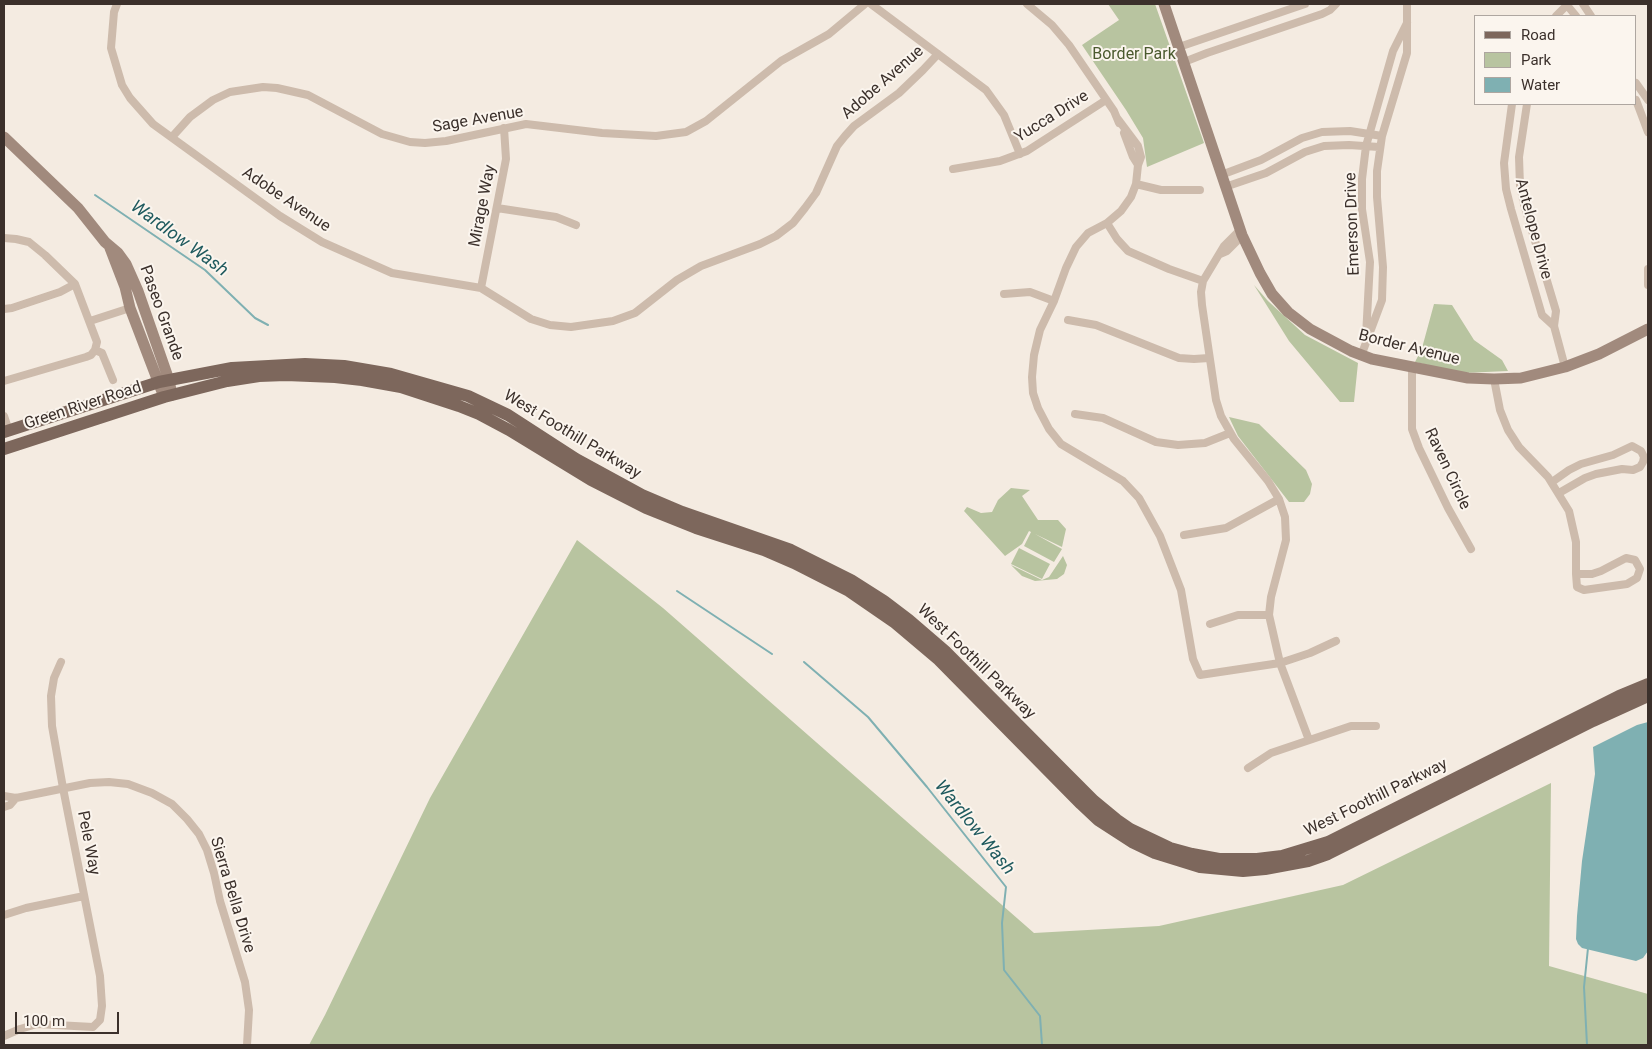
<!DOCTYPE html>
<style>
body{margin:0}
#map{position:relative;width:1652px;height:1049px;overflow:hidden;background:#f4ebe1;font-family:Roboto,sans-serif}
canvas{display:block}
.frame{position:absolute;inset:0;border:5px solid #3b302b;pointer-events:none}
.legend{position:absolute;left:1474px;top:15px;width:162px;height:90px;box-sizing:border-box;background:#fbf5ee;border:1px solid #aea6a0;margin:0;padding:6px 9px;list-style:none;font-size:15px;color:#3b302b}
.legend li{display:flex;align-items:center;gap:10px;height:25px}
.legend b{width:25px;border:1px solid #aea6a0}
.scale{position:absolute;left:15px;top:1012px;width:104px;height:22px;box-sizing:border-box;border:2px solid #3b302b;border-top:0;padding-left:6px;font-size:15px;line-height:18px;white-space:nowrap;color:#3b302b;-webkit-text-stroke:4px #fbf5ee;paint-order:stroke}
</style>
<div id="map">
<canvas width="1652" height="1049"></canvas>
<div class="frame"></div>
<ul class="legend">
<li><b style="height:6px;background:#7d675c"></b>Road</li>
<li><b style="height:14px;background:#b8c4a0"></b>Park</li>
<li><b style="height:14px;background:#7fb0b2"></b>Water</li>
</ul>
<div class="scale">100 m</div>
</div>
<script>
const ctx = document.querySelector('canvas').getContext('2d');
ctx.lineJoin = 'round';
function fill(path, color) {
  ctx.fillStyle = color;
  ctx.fill(path, 'evenodd');
}
function shape(rows) {
  const path = new Path2D();
  for (const r of rows) {
    path.moveTo(r[0], r[1]);
    for (let i = 2; i < r.length; i += 2) path.lineTo(r[i], r[i + 1]);
  }
  return path;
}
function stroke(path, color, width, dash) {
  ctx.strokeStyle = color;
  ctx.lineWidth = width;
  ctx.lineCap = dash ? 'butt' : 'round';
  ctx.setLineDash(dash || []);
  ctx.stroke(path);
}
function label(font, color, halo, rows, align = 'center') {
  ctx.font = font + ' Roboto,sans-serif';
  ctx.lineWidth = 4;
  ctx.setLineDash([]);
  ctx.textBaseline = 'middle';
  ctx.strokeStyle = halo;
  ctx.fillStyle = color;
  for (const [text, x, y, turn = 0] of rows) {
    ctx.save();
    ctx.translate(x, y);
    ctx.rotate((+turn || 0) * Math.PI / 180);
    ctx.textAlign = isNaN(turn) ? turn : align;
    if (halo) ctx.strokeText(text, 0, 0);
    ctx.fillText(text, 0, 0);
    ctx.restore();
  }
}
fill(shape([
 [1108,4,1155,4,1204,143,1147,167,1143,138,1126,110,1082,45,1119,20],
 [1254,285,1268,301,1305,335,1358,363,1354,402,1340,402,1289,341],
 [1434,304,1452,305,1474,340,1502,360,1508,371,1463,373,1415,362,1422,348],
 [1229,417,1259,424,1306,470,1312,484,1310,494,1304,502,1289,502,1238,436],
 [1011,488,1030,490,1022,496,1038,520,1058,520,1066,529,1062,547,1035,534,1062,549,1054,562,1024,546,1031,532,1029,531,1022,544,1005,556,964,511,967,507,981,513,992,512,998,500],
 [577,540,663,608,1034,933,1159,926,1343,885,1551,783,1549,966,1648,994,1648,1045,309,1045,325,1015,430,798],
 [1019,548,1050,564,1042,579,1011,564],
 [1063,556,1067,565,1064,574,1057,579,1035,581,1022,576,1011,565,1042,580,1049,577]
]), '#b8c4a0');
fill(shape([
 [1648,722,1648,951,1643,958,1636,961,1582,948,1578,944,1576,939,1577,916,1582,861,1595,774,1593,747,1637,725]
]), '#7fb0b2');
stroke(shape([
 [95,195,205,270,255,318,268,325],
 [677,591,772,654],
 [804,662,868,717,927,787,1006,887,1002,923,1004,970,1040,1016,1042,1045],
 [1587,1045,1584,987,1588,948]
]), '#7fb0b2', 2);
stroke(shape([
 [117,4,114,12,111,48,122,85,130,98,153,124,280,216,322,242,392,273,481,288,531,319,550,325,571,327,613,321,635,313,677,280,701,266,760,244,776,236,793,223,805,208,816,193,837,146,845,136,854,126,899,93,923,70,938,54],
 [871,4,986,90,1004,115,1020,154],
 [1027,4,1052,25,1069,45,1114,111,1119,123],
 [1566,4,1576,16],
 [1583,4,1591,16],
 [1556,16,1568,4],
 [1179,47,1305,4],
 [1184,62,1207,53,1322,14,1330,10,1336,4],
 [1636,83,1648,100],
 [1636,100,1648,132],
 [1512,104,1504,163,1506,189,1511,209,1542,315,1554,326],
 [1527,104,1519,157,1520,186,1524,204,1556,311,1554,326,1565,367],
 [1117,118,1138,146,1141,157,1138,165,1136,184,1131,197,1121,211,1107,223,1088,233,1076,247,1066,268,1054,301,1040,330,1034,355,1032,377,1033,393,1038,408,1049,429,1061,444,1123,481,1139,498,1160,536,1181,590,1193,659,1200,675,1280,663,1310,653,1336,641],
 [1124,133,1133,157,1138,165],
 [172,137,190,117,213,100,230,92,263,87,277,88,308,95,382,134,410,142,425,143,446,141,526,124,602,133,656,136,686,132,706,121,781,61,829,34,865,4],
 [953,169,1000,161,1027,151,1106,100],
 [1221,175,1261,160,1302,138,1322,132,1350,131,1382,136],
 [1136,184,1161,190,1200,190],
 [1225,187,1266,173,1305,152,1324,146,1349,145,1379,147],
 [497,208,556,217,576,225],
 [1107,223,1117,239,1128,251,1169,269,1203,281],
 [1240,230,1224,246,1203,281,1201,292,1202,305,1216,400,1221,416,1234,439,1268,481,1279,499,1285,517,1286,540,1271,597,1269,615,1280,663,1309,740],
 [4,238,16,239,29,242,45,255,75,284,97,342,95,350],
 [1220,254,1227,251,1242,236],
 [1648,269,1648,285],
 [481,288,506,159,504,128],
 [1004,294,1030,292,1054,301],
 [4,309,12,308,60,292,75,284],
 [1068,320,1096,325,1179,358,1194,359,1209,358],
 [90,321,130,308],
 [1366,336,1370,262,1362,209,1362,179,1366,146,1393,51,1407,23],
 [95,350,102,353,113,380],
 [1361,356,1382,300,1383,267,1377,197,1377,171,1382,136,1407,53,1407,4],
 [1412,367,1412,429,1419,448,1448,508,1471,549],
 [1494,379,1500,410,1508,430,1519,447,1548,477,1569,511,1576,542,1576,574,1577,587,1584,590,1627,584,1637,578,1640,569,1635,560,1626,558,1601,571,1592,574,1576,574],
 [4,381,86,357,91,355,95,350],
 [1075,414,1103,418,1156,442,1178,445,1205,443,1230,433],
 [4,416,7,425,4,430],
 [1552,482,1569,470,1581,464,1613,455,1632,446,1641,451,1644,457,1643,462,1640,467,1633,470,1622,469,1596,474,1585,478,1559,493],
 [1184,535,1226,528,1279,499],
 [1210,624,1238,615,1269,615],
 [1248,768,1271,753,1351,726,1376,726],
 [4,796,16,798,90,783,109,782,128,784,152,793,172,804,187,819,199,834,207,850,214,873,220,901,245,982,249,1010,247,1045],
 [4,807,10,805,16,798],
 [4,915,26,908,84,896],
 [4,1036,20,1029,37,1024,93,1027,100,1020,102,1006,100,976,63,788,52,726,51,696,54,678,61,662]
]), '#cdbbac', 8);
stroke(shape([
 [1164,4,1242,235,1260,273,1272,294,1288,312,1310,329,1351,351,1372,359,1468,378,1494,379,1521,378,1565,367,1599,354,1648,329],
 [4,137,78,208,105,242,118,253,126,264,138,291,169,380,172,395],
 [110,248,125,287,130,308,164,397]
]), '#a18a7d', 11);
stroke(shape([
 [4,432,159,382,232,368,305,364,344,366,391,374,468,396,508,415,576,459,642,495,682,512,791,550,851,580,884,601,909,620,945,651,1068,775,1094,801,1117,820,1130,829,1170,848,1192,854,1219,859,1257,859,1282,856,1328,842,1619,696,1648,684],
 [4,449,164,397,227,381,259,376,286,375,335,377,362,380,401,387,459,406,479,414,509,430,591,480,646,508,696,528,764,550,794,563,849,591,894,622,939,660,1081,804,1098,820,1132,842,1155,853,1200,867,1243,871,1265,869,1308,861,1328,854,1593,721,1648,696]
]), '#7d675c', 12);
label('16px', '#4a5a2e', '#fbf5ee', [
 ["Border Park",1134,55]
]);
label('16px', '#3b302b', '#fbf5ee', [
 ["Adobe Avenue",883,83,-41],
 ["Yucca Drive",1052,117,-32],
 ["Sage Avenue",478,120,-10],
 ["Adobe Avenue",286,200,34],
 ["Mirage Way",483,206,-79],
 ["Emerson Drive",1353,224,-92],
 ["Antelope Drive",1533,229,75],
 ["Paseo Grande",161,313,70],
 ["Border Avenue",1409,348,14],
 ["Green River Road",83,406,-18],
 ["West Foothill Parkway",572,435,31],
 ["Raven Circle",1447,469,65],
 ["West Foothill Parkway",976,662,44],
 ["West Foothill Parkway",1376,798,-26],
 ["Pele Way",88,843,79],
 ["Sierra Bella Drive",232,895,73]
]);
label('italic 18px', '#1f5a5e', '#fbf5ee', [
 ["Wardlow Wash",179,239,36],
 ["Wardlow Wash",974,828,51]
]);
</script>
